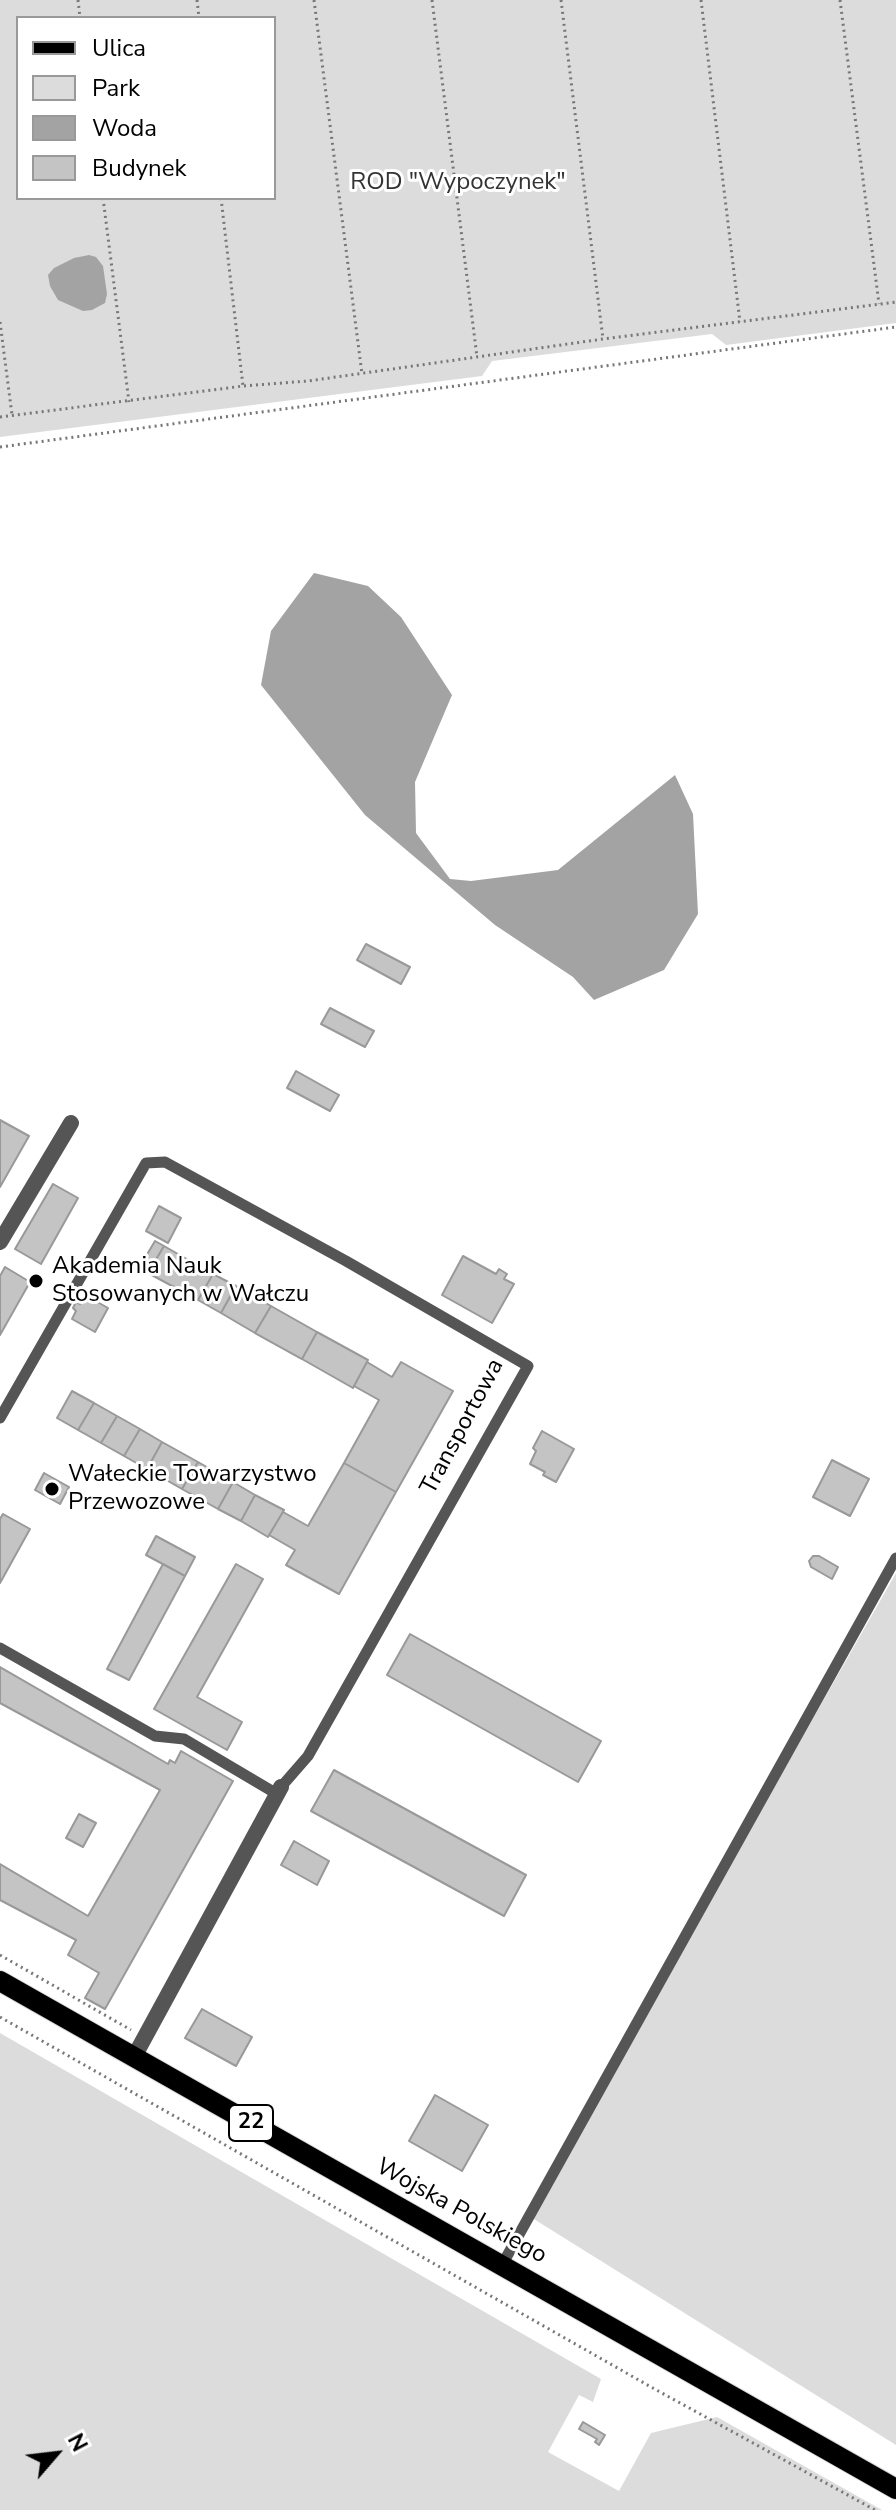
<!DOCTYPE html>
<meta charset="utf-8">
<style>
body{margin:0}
#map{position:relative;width:896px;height:2510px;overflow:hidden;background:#fff;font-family:"Nunito Sans",sans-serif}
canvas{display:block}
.legend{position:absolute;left:16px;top:16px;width:260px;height:184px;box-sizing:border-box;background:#fff;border:2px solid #999;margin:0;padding:10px 14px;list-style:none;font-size:24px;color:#000}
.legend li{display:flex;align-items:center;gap:16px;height:40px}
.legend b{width:40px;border:2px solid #999}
.north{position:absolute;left:16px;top:2414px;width:80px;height:80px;-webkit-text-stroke:6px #fff;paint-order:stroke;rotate:62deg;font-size:22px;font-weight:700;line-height:32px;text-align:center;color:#000}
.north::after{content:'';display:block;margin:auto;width:28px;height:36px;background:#000;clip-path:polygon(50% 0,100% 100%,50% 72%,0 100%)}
</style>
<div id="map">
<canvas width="896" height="2510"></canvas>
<ul class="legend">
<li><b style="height:10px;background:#000"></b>Ulica</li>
<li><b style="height:22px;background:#dcdcdc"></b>Park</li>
<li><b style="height:22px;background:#a3a3a3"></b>Woda</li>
<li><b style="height:22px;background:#c4c4c4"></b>Budynek</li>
</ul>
<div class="north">N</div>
</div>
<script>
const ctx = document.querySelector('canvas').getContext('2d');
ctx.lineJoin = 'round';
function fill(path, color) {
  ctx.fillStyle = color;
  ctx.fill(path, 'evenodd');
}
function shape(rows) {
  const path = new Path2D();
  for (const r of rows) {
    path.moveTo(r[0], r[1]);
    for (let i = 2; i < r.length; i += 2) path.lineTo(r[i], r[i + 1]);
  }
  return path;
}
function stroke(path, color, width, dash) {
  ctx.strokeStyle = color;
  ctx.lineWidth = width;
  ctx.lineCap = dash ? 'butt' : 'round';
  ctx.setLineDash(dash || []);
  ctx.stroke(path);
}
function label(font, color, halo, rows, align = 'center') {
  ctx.font = font + ' "Nunito Sans",sans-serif';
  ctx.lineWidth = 6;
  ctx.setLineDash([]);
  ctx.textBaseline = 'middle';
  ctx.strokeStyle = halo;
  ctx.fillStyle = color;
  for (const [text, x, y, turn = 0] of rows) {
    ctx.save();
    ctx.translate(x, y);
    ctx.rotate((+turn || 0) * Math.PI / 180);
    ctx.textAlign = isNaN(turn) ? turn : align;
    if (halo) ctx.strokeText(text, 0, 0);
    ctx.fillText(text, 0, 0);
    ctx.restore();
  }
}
fill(shape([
 [0,0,896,0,896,323,726,345,712,334,492,361,482,376,0,437],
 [18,18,274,18,274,198,18,198],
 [896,1573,896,2445,529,2216],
 [0,2033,601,2379,593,2402,579,2395,548,2452,619,2491,651,2433,717,2417,882,2510,0,2510]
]), '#dcdcdc');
fill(shape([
 [89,255,96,257,103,266,107,294,105,303,92,310,83,311,58,300,50,286,48,275,54,268,74,258],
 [314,573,368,586,401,617,452,695,415,782,416,833,450,879,471,881,558,870,675,775,693,814,698,914,664,970,594,1000,573,977,495,925,365,815,261,685,271,631]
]), '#a3a3a3');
const building = shape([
 [366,944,410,967,401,984,357,960,366,944],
 [330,1008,374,1031,365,1047,321,1024,330,1008],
 [296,1071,339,1095,330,1111,287,1088,296,1071],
 [0,1120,29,1136,0,1187,0,1120],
 [53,1184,78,1198,41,1264,15,1249,53,1184],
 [159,1206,181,1218,168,1243,146,1231,159,1206],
 [155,1241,164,1246,148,1273,139,1268,155,1241],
 [164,1246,213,1274,198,1300,148,1273,164,1246],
 [463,1256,496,1274,499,1269,507,1274,504,1279,514,1284,492,1323,442,1295,463,1256],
 [5,1267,30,1282,0,1335,0,1276,5,1267],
 [213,1274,236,1286,221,1313,198,1300,213,1274],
 [236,1286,271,1306,255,1333,221,1313,236,1286],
 [85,1295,108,1308,95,1332,72,1319,76,1311,73,1308,76,1302,80,1304,85,1295],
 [271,1306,317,1332,302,1359,255,1333,271,1306],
 [317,1332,368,1360,353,1388,302,1359,317,1332],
 [367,1362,392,1377,401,1362,453,1391,396,1492,344,1463,379,1400,354,1386,367,1362],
 [72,1391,94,1403,78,1430,57,1418,72,1391],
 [94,1403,117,1416,101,1443,78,1430,94,1403],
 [117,1416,140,1429,124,1456,101,1443,117,1416],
 [140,1429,162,1442,147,1469,124,1456,140,1429],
 [542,1431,574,1449,556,1482,543,1475,545,1472,530,1464,536,1451,533,1448,542,1431],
 [162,1442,198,1462,182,1489,147,1469,162,1442],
 [832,1460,869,1479,850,1516,813,1497,832,1460],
 [198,1462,233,1482,218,1509,182,1489,198,1462],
 [344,1463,396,1492,339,1594,286,1565,295,1550,269,1535,283,1512,308,1526,344,1463],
 [44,1473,69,1487,60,1504,35,1490,44,1473],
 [233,1482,255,1495,241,1521,218,1509,233,1482],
 [255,1495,284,1510,268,1537,241,1521,255,1495],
 [3,1514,30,1529,0,1583,0,1519,3,1514],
 [156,1536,195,1557,185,1576,146,1555,156,1536],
 [813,1556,819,1556,838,1567,832,1579,811,1567,809,1561,813,1556],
 [163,1564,185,1576,129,1680,107,1669,163,1564],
 [236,1564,263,1579,197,1697,242,1722,227,1750,154,1709,236,1564],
 [410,1634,601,1741,578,1782,387,1675,410,1634],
 [0,1667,168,1764,170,1760,175,1763,181,1751,233,1781,105,2009,85,1998,99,1973,68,1955,76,1940,0,1900,0,1864,88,1916,160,1790,0,1703,0,1667],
 [334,1770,526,1875,504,1916,311,1811,334,1770],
 [79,1814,96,1823,83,1847,66,1838,79,1814],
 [294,1841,329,1861,317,1885,281,1865,294,1841],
 [202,2009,252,2037,236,2066,185,2038,202,2009],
 [435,2095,488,2125,462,2171,409,2141,435,2095],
 [583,2422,605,2435,599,2445,595,2442,597,2439,579,2429,583,2422]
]);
fill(building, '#c4c4c4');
stroke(building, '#999', 2);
const primary = shape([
 [0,1981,896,2489]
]);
stroke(primary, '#dbdbdb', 22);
stroke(shape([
 [78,0,80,18],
 [197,0,199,18],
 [314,0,362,374],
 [432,0,477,357],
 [561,0,603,339],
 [701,0,740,322],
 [840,0,879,304],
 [103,198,129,402],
 [221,198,243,386],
 [0,322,12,415],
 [0,417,243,386,308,381,603,339,896,302],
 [0,447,896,327],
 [0,1955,131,2030],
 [0,2017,651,2387,875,2510]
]), '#777', 3, [2, 4]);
stroke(shape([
 [0,1418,146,1163,165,1162,346,1261,528,1366,308,1756,281,1787],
 [0,1648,155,1736,184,1739,277,1794],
 [502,2265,896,1558]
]), '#555', 11);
stroke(shape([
 [0,1242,71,1123],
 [134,2057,281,1787]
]), '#555', 16);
stroke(primary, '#000', 20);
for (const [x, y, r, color] of [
 [36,1281,8,"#000"],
 [52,1489,8,"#000"]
]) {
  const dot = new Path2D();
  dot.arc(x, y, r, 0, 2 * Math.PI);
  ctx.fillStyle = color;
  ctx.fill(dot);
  stroke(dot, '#fff', 3);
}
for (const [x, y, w] of [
 [251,2123,44]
]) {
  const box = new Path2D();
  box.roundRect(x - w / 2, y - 18, w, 36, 6);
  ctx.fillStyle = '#fff';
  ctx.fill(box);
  stroke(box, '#000', 2);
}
label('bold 22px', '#000', null, [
 ["22",251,2123]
]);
label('24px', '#333', '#fff', [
 ["ROD \"Wypoczynek\"",458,183]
]);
label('24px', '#000', '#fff', [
 ["Akademia Nauk",52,1267],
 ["Stosowanych w Wałczu",52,1295],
 ["Wałeckie Towarzystwo",68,1475],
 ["Przewozowe",68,1503]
], 'left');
label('24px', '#000', '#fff', [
 ["Transportowa",463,1427,-62],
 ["Wojska Polskiego",461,2212,29]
]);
</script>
